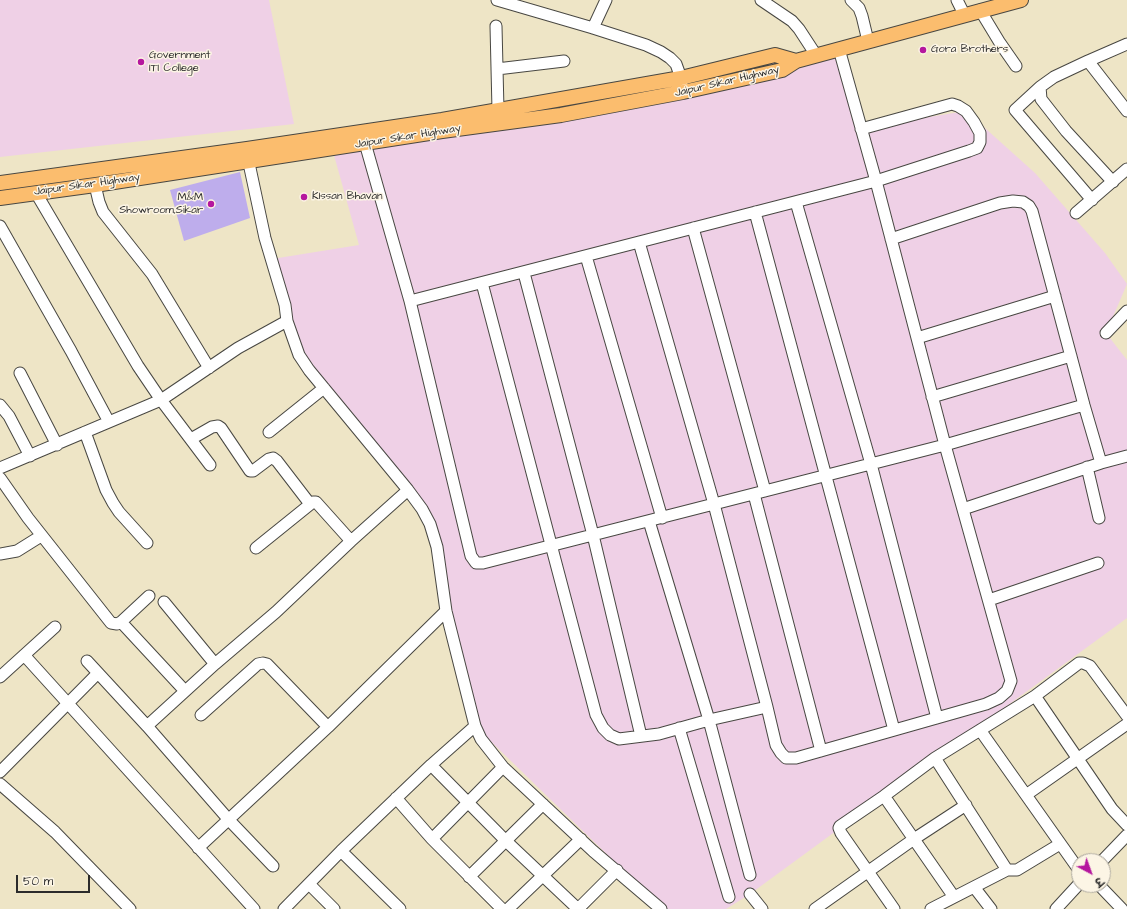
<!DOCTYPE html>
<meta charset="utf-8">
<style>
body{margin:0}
#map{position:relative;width:1127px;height:909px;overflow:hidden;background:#eee5c6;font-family:"Architects Daughter","Playpen Sans Deva",sans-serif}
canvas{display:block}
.north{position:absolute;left:1071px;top:853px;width:40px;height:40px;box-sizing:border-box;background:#fcf5e5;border:1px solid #a8a49b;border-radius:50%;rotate:139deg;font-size:11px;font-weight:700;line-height:16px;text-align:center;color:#2b2b2b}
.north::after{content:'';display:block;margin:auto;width:14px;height:18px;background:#b5179e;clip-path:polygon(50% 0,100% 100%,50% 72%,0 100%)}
.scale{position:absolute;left:16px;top:875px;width:74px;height:18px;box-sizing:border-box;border:2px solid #2b2b2b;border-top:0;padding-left:5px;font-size:12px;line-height:14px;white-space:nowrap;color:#2b2b2b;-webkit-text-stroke:3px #fcf5e5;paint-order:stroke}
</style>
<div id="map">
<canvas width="1127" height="909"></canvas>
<div class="north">उ</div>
<div class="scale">50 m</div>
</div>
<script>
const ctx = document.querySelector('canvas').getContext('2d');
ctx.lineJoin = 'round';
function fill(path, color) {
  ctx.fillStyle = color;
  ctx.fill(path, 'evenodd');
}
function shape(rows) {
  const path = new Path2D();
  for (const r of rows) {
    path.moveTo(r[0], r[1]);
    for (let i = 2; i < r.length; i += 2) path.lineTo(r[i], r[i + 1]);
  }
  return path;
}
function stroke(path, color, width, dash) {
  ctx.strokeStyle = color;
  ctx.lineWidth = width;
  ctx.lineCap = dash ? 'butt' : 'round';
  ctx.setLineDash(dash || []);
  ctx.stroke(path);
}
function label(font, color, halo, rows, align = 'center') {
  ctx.font = font + ' "Architects Daughter",sans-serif';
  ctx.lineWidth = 3;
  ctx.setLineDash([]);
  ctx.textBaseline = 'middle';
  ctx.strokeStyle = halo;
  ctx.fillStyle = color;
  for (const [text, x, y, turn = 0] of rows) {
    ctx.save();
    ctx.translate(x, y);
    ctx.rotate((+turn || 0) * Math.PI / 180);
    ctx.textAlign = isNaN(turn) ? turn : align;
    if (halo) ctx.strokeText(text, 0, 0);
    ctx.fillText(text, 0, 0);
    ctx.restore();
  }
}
fill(shape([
 [0,0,269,0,294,124,0,157],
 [839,49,861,128,966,111,1035,173,1105,253,1127,284,1106,333,1127,360,1127,618,750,894,726,909,663,909,475,726,430,524,299,355,272,259,359,245,332,148]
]), '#efd0e6');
fill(shape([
 [240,172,250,218,184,241,170,190]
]), '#beadec');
const minor = shape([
 [497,0,593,28,646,45,661,52,670,58,676,64,681,78,682,85],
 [761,0,792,21,799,29,816,55],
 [851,0,859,8,862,16,868,41],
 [957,0,964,14],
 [980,10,1000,43,1016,66],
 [496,26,498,110],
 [593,28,606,0],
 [1088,61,1127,111],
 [497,69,564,61],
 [1040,87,1015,110,1092,200],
 [364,136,365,143,410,301,471,556,476,563,483,563,945,445,1084,405],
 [247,154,265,238,285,305,287,321,299,355,309,370,408,490,422,509,430,524,437,547,446,611,475,726,481,739,503,767,593,851,661,909],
 [1113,182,1066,131,1041,99,1040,87,1054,77,1088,61,1127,44],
 [95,185,99,202,103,212,152,274,209,368],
 [36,193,138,366,161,400,210,465],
 [796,202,871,464,937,718],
 [755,212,894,730],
 [1076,213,1127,169],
 [0,226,71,351,109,422],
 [693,228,765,491],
 [891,239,1000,203,1013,201,1023,202,1029,206,1032,211,1084,405,1101,463],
 [639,242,714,504,767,707,776,745,781,753,786,758,796,758,986,704,999,698,1007,691,1011,681,945,445,876,181,839,49],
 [586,256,662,518],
 [524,273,593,535,641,736],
 [482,283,596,715,603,728,610,735,619,739,659,734,709,720,767,707],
 [410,301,876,181,969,151,977,148,980,142,980,133,974,122,966,111,958,106,952,104,861,129],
 [1106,333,1127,311],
 [917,338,1055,296],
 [20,373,57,445],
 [932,397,1071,356],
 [0,405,9,416,30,456],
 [85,432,106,490,113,503,119,512,147,543],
 [269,432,324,388],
 [191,439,212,427,218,426,221,428,250,471,253,471,269,459,273,458,277,461,310,504],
 [1087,467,1099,518],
 [0,468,161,400,238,348,287,321],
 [0,478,28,518,111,623,117,624,121,622,149,596],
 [754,494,821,751],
 [963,509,1101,463,1127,456],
 [649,521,709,720,750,875],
 [256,548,313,502,316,502,351,541],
 [0,554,17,551,41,536],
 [989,600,1098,563],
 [164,602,215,664],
 [121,622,185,691],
 [24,655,254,909],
 [87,661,147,726,229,820,273,866],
 [0,677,55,627],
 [1035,696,1112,809,1127,825],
 [201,715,258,664,263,663,267,664,328,727],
 [147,726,215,664,276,612,351,541,408,490],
 [679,728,729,897],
 [980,730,1079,870],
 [935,758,1007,870],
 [431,765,506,841,578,909],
 [0,772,98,673],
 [0,784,55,832,130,909],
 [1026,795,1127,724],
 [884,796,954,897],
 [396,798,432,839],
 [198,848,328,727,446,611],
 [341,851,400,909],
 [1102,861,1127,835],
 [469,877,543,804],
 [309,884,334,909],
 [1099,885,1122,909],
 [974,887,991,909],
 [750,894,762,909],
 [284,909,341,851,431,765,475,726],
 [502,909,432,839,503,767],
 [508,909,581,839],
 [578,909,617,870],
 [815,909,914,839,966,805],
 [894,909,841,833,839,828,840,826,884,796,935,758,1035,696,1079,663,1083,663,1090,666,1127,716],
 [931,909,1007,870,1017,870,1060,844],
 [1056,909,1079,884]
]);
const major = shape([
 [0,183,247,149,442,120,681,78,775,55,796,61],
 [0,198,95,185,442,131,561,115,683,92,782,70,796,61,1021,0]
]);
stroke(minor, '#484742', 13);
stroke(major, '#484742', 16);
stroke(minor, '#fff', 11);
stroke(major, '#fbbd6e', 14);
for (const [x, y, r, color] of [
 [923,50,4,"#b5179e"],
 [141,62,4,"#b5179e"],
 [304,197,4,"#b5179e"],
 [211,204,4,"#b5179e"]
]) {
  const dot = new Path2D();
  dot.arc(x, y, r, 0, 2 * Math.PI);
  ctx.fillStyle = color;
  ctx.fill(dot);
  stroke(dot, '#fcf5e5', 1.5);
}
label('11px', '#2b2b2b', '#fcf5e5', [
 ["Gora Brothers",931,50],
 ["Government",149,56],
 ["ITI College",149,69],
 ["KIssan Bhavan",312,197],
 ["M&M",203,198,"right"],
 ["Showroom,Sikar",203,211,"right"]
], 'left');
label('11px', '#2b2b2b', '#fcf5e5', [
 ["Jaipur Sikar Highway",727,82,-13],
 ["Jaipur Sikar Highway",408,137,-9],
 ["Jaipur Sikar Highway",87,185,-8]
]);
</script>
